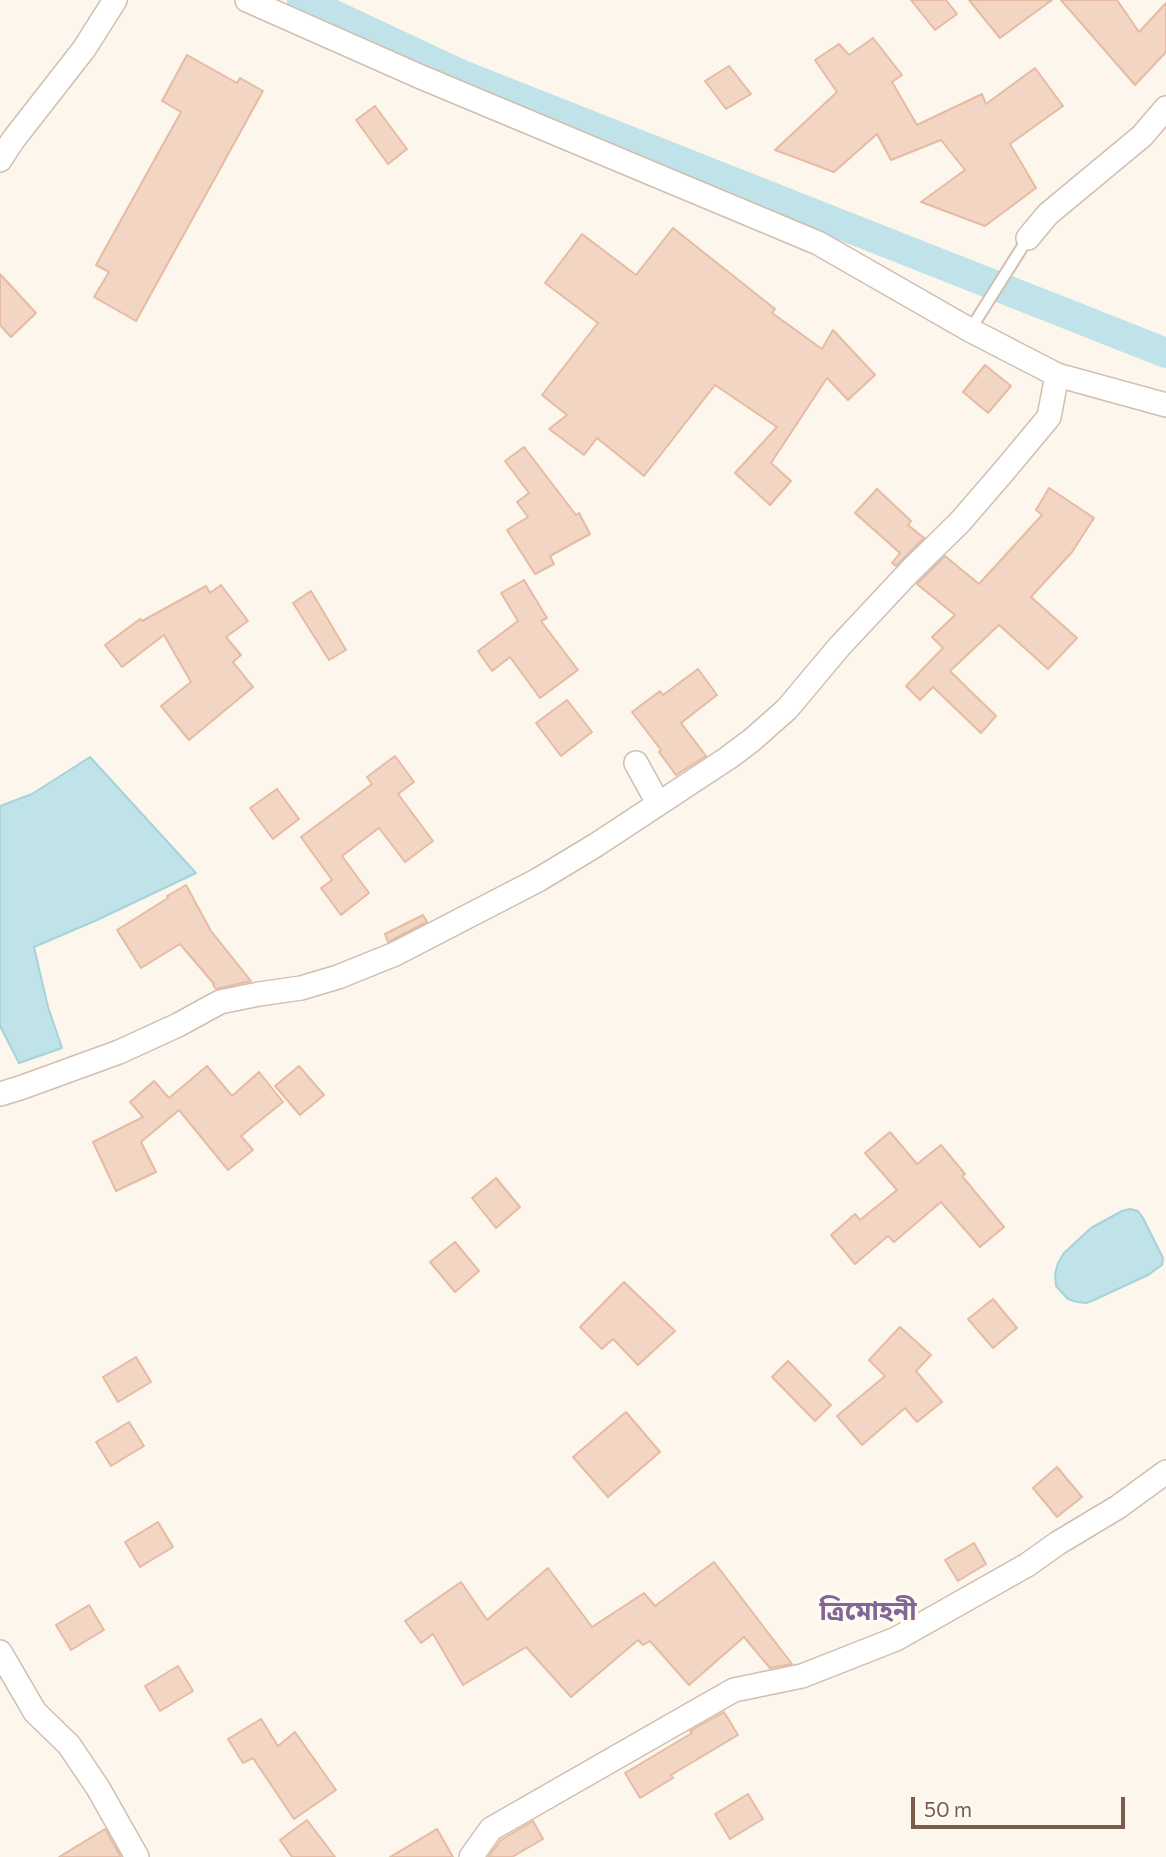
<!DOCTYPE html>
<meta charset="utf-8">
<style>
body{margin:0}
#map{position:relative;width:1166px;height:1857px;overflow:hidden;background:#fdf6ec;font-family:Commissioner,sans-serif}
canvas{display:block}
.scale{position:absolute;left:911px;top:1797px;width:214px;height:32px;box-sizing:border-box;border:4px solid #7a5c4d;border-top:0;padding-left:9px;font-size:21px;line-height:24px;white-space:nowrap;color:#7a5c4d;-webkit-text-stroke:5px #fffaf3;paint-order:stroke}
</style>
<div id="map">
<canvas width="1166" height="1857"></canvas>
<div class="scale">50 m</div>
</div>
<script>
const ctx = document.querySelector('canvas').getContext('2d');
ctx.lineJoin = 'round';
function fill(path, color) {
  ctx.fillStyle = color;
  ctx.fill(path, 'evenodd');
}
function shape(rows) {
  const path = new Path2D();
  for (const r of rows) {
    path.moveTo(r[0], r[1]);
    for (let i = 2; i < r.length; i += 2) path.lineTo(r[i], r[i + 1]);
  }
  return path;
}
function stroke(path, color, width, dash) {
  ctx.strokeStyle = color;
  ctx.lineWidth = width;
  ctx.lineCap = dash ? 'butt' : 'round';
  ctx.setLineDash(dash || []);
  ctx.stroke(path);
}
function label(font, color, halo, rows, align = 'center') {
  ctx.font = font + ' Commissioner,"Noto Sans Bengali",sans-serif';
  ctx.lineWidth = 7;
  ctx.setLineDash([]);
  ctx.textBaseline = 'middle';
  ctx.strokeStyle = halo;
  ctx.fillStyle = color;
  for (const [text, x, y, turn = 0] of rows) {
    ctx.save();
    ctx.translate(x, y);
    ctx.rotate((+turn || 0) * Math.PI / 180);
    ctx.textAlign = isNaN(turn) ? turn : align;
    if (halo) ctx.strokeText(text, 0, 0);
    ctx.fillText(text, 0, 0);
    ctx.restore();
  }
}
const water = shape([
 [90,757,196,873,97,920,34,947,48,1007,62,1048,19,1063,0,1026,0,806,32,794,90,757],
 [1130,1209,1138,1211,1143,1218,1163,1258,1162,1265,1148,1275,1094,1300,1086,1303,1077,1302,1068,1299,1056,1286,1055,1274,1058,1263,1064,1253,1091,1228,1122,1211,1130,1209]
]);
fill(water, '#bfe3e8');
stroke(water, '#a5d3da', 2);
stroke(shape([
 [302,0,462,75,1166,353]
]), '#bfe3e8', 30);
const building = shape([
 [911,0,946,0,957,14,935,30,911,0],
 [969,0,1052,0,1000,38,969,0],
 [1061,0,1117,0,1139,32,1166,3,1166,52,1135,85,1061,0],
 [873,38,902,75,892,82,917,125,982,94,986,104,1035,68,1063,106,1010,144,1036,188,985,226,921,202,965,170,941,140,891,160,877,134,834,172,775,150,837,92,815,60,839,44,849,55,873,38],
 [187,55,237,83,240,78,263,91,136,321,94,297,109,272,96,265,181,112,162,101,187,55],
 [729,66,751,94,726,109,705,81,729,66],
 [375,106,407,149,388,164,356,120,375,106],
 [673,228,775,309,772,313,822,349,833,330,875,375,848,400,827,378,771,463,791,481,770,505,735,473,777,427,715,385,644,476,597,438,584,455,549,429,567,415,542,395,598,323,545,283,582,234,636,275,673,228],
 [0,274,36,313,11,337,0,325,0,274],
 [985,365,1011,386,988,413,963,392,985,365],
 [524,447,576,515,579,513,590,534,550,556,554,564,535,574,507,530,528,517,517,502,529,493,505,461,524,447],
 [1049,488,1094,518,1072,552,1031,597,1077,638,1048,669,999,625,950,671,996,716,981,733,933,687,920,700,906,686,943,648,932,637,955,615,917,584,945,556,979,584,1042,515,1036,510,1049,488],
 [877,489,911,521,908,525,924,538,896,566,892,563,900,553,855,513,877,489],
 [524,580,547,618,541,621,578,670,540,698,510,657,492,671,478,651,518,621,501,593,524,580],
 [221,585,248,621,226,637,241,655,233,662,253,687,189,740,161,706,191,682,164,635,122,667,105,645,140,619,142,621,206,586,210,593,221,585],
 [311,591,346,650,329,660,293,603,311,591],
 [698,669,717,695,681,723,706,756,676,775,659,752,661,750,632,712,660,691,663,695,698,669],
 [567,700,592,732,561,756,536,723,567,700],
 [395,756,414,782,398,794,433,841,405,862,379,828,342,856,369,893,341,915,321,888,332,880,301,837,372,784,367,777,395,756],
 [277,789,299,819,273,839,250,808,277,789],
 [186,885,211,931,251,981,216,989,213,985,214,984,180,944,141,968,117,930,168,898,167,896,186,885],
 [423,915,427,922,388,942,385,934,423,915],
 [207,1066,232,1096,259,1072,283,1102,241,1136,253,1150,228,1170,179,1110,141,1142,156,1172,116,1191,93,1142,143,1117,130,1102,154,1081,169,1098,207,1066],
 [299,1066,324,1095,300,1115,275,1086,299,1066],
 [890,1132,917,1164,941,1145,965,1174,962,1176,1004,1227,980,1247,941,1202,894,1242,888,1236,855,1264,831,1235,855,1214,860,1220,897,1190,865,1153,890,1132],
 [496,1178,520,1207,496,1228,472,1198,496,1178],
 [455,1242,479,1271,455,1292,430,1262,455,1242],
 [624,1282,675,1331,638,1365,613,1339,602,1349,580,1327,624,1282],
 [993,1299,1017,1328,993,1348,968,1319,993,1299],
 [900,1327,931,1355,916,1371,942,1402,917,1422,905,1408,862,1445,837,1416,885,1376,869,1360,900,1327],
 [136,1357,151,1382,118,1402,103,1377,136,1357],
 [788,1361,831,1405,815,1421,772,1377,788,1361],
 [626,1412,660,1452,608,1497,573,1457,626,1412],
 [129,1422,144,1446,111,1466,96,1442,129,1422],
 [1057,1467,1082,1497,1057,1517,1033,1488,1057,1467],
 [158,1522,173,1547,140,1567,125,1542,158,1522],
 [974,1543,986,1564,958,1581,945,1560,974,1543],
 [714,1562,792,1664,770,1668,744,1637,689,1685,650,1641,643,1645,638,1640,571,1697,526,1647,463,1685,433,1634,421,1643,405,1621,461,1582,487,1620,548,1568,592,1627,644,1593,655,1606,714,1562],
 [89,1605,104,1630,71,1650,56,1625,89,1605],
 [178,1666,193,1691,160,1711,145,1686,178,1666],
 [724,1712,738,1735,671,1775,673,1778,640,1798,625,1773,692,1733,690,1731,724,1712],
 [261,1719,278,1746,295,1732,336,1790,294,1819,253,1758,243,1763,228,1739,261,1719],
 [748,1794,763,1819,730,1839,715,1814,748,1794],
 [307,1820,335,1857,292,1857,280,1840,307,1820],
 [533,1821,543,1839,512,1857,488,1857,501,1840,533,1821],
 [105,1829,121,1857,59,1857,105,1829],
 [437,1829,453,1857,390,1857,437,1829]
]);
fill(building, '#f3d5c3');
stroke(building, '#e6bba3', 2);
const service = shape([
 [970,330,1028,238]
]);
const minor = shape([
 [247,0,421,77,818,243,970,330,1057,375,1166,405],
 [0,160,13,140,84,49,115,0],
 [1028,238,1048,214,1142,136,1166,108],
 [636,763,658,803],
 [0,1094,20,1088,119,1052,178,1025,220,1002,259,994,301,988,338,977,395,954,538,880,596,845,728,758,752,740,787,709,839,647,910,571,960,522,1004,471,1049,417,1057,375],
 [0,1652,35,1712,69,1745,98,1788,137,1857],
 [471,1857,491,1829,697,1711,734,1690,802,1676,896,1639,1027,1565,1058,1543,1118,1507,1166,1472]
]);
stroke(service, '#d1beb0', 14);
stroke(minor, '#d1beb0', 26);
stroke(service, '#fff', 10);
stroke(minor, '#fff', 23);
label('bold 26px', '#846695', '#fffaf3', [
 ["ত্রিমোহনী",868,1611]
]);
</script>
